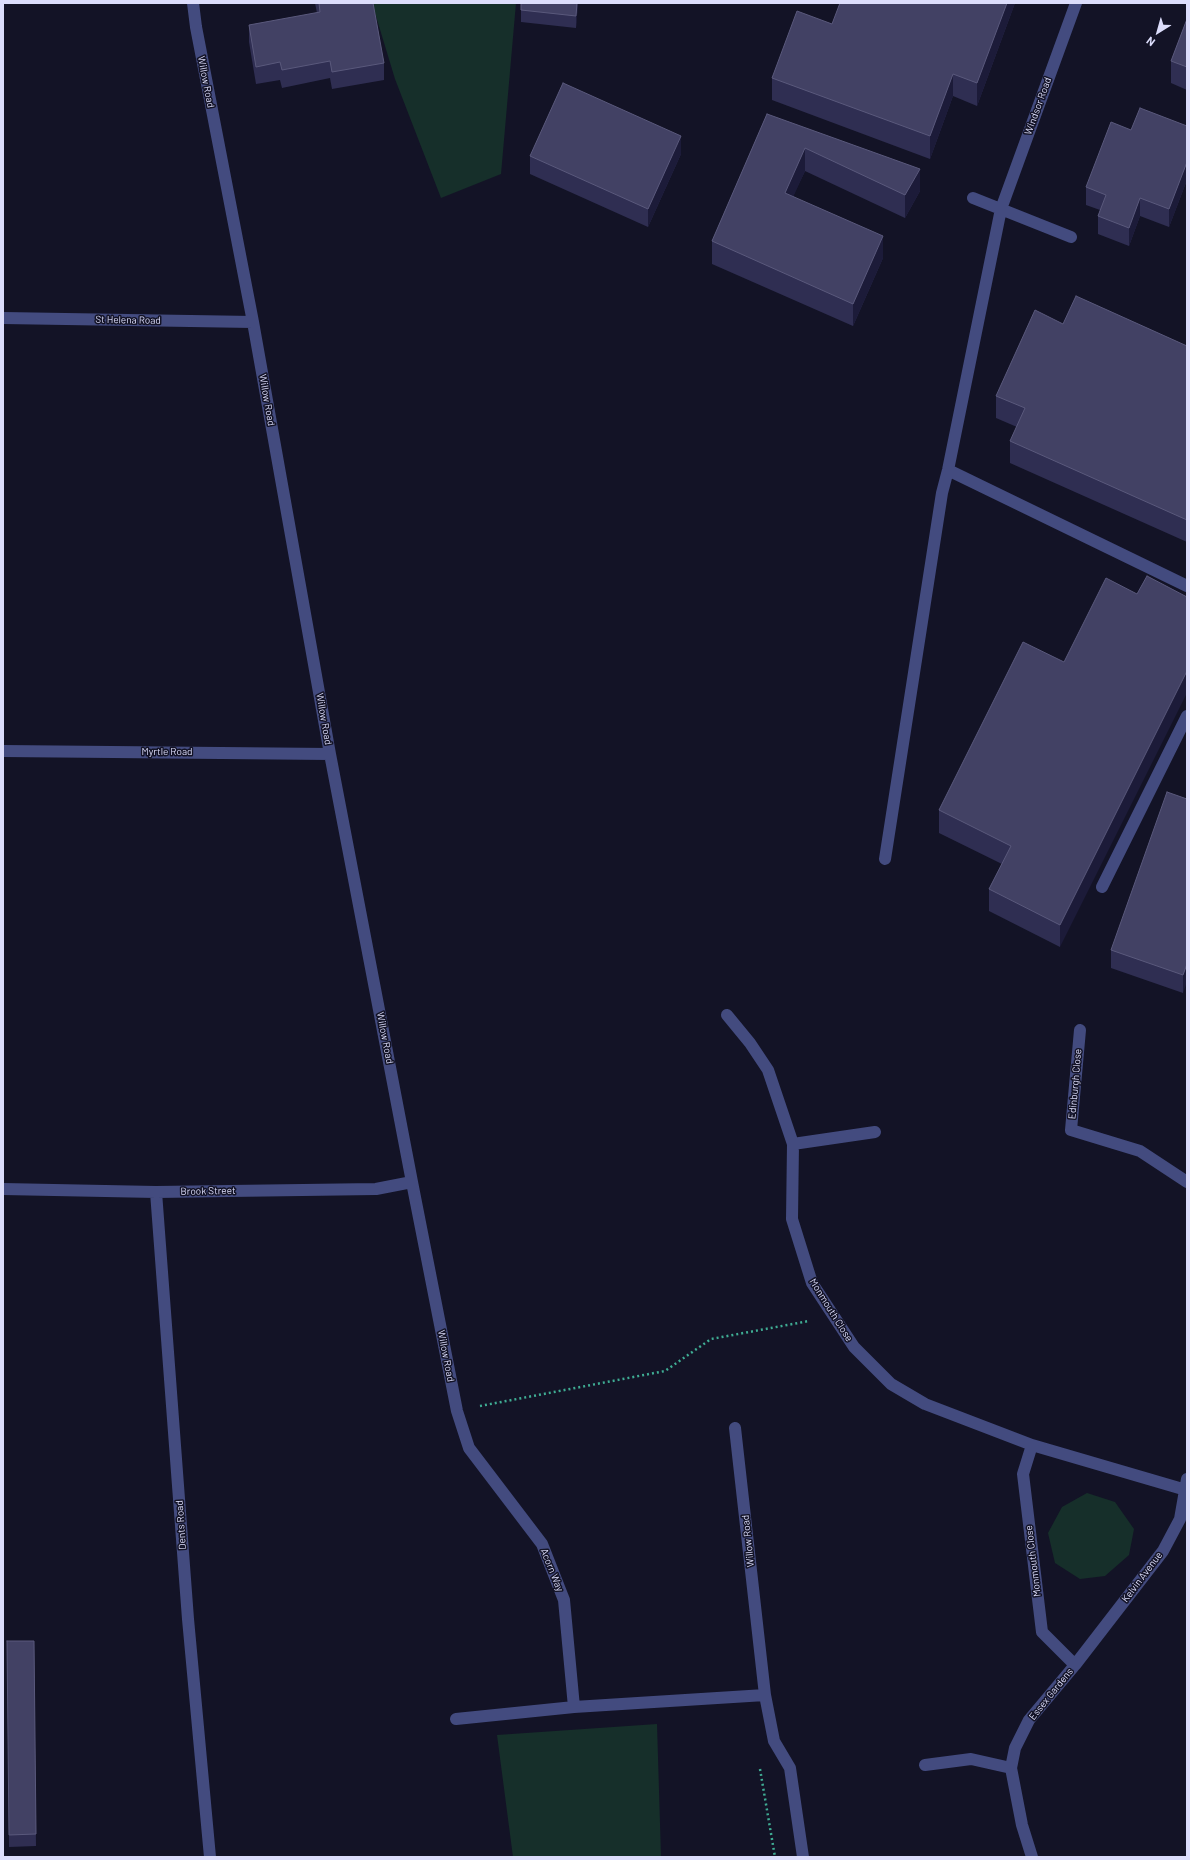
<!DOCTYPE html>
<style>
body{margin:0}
#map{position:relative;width:1190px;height:1860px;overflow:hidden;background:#131326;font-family:Barlow,sans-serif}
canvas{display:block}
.frame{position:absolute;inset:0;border:4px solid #dcddfb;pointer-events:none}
.north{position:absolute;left:1138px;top:12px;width:40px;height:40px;-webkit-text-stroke:3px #131326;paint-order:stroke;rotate:217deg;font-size:11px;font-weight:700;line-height:16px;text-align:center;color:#dcddfb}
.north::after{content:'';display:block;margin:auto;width:14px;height:18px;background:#dcddfb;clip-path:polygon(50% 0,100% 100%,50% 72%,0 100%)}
</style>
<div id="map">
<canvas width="1190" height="1860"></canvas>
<div class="frame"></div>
<div class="north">N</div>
</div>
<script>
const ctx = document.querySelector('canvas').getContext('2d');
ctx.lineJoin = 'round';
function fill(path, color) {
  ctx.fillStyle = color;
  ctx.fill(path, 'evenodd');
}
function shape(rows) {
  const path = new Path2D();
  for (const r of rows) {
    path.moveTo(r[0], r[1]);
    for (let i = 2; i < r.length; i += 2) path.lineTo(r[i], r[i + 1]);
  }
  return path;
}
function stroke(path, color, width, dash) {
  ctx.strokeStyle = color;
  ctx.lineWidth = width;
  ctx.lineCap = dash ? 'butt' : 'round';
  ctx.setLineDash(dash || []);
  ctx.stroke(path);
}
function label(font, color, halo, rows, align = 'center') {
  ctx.font = font + ' Barlow,sans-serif';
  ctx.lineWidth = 3;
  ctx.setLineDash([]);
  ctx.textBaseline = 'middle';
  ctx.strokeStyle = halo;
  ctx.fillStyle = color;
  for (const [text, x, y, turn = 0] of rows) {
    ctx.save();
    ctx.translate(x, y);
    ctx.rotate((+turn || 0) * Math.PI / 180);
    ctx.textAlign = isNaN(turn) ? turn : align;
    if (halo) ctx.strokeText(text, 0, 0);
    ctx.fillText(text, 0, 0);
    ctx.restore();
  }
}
fill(shape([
 [372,3,516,3,501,174,441,198,395,79],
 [1087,1493,1115,1502,1134,1529,1129,1555,1105,1576,1080,1579,1055,1563,1048,1533,1062,1507],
 [657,1724,661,1857,513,1857,497,1735]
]), '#162f2a');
stroke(shape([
 [480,1406,665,1371,711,1339,809,1321],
 [760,1769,775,1857]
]), '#3fac93', 2.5, [2, 3]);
stroke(shape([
 [193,3,196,27,253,322,330,754,412,1182,457,1411,469,1448,542,1544,564,1600,574,1707,765,1695],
 [973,198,1071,237],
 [3,318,253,322],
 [948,470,1187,586],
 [3,751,330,754],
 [885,859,942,493,948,470,1001,209,1076,3],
 [1102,887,1187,716],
 [727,1015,750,1043,768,1070,793,1144,792,1219,812,1283,854,1347,891,1384,925,1404,1032,1445,1186,1490],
 [1080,1030,1071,1130,1140,1151,1187,1182],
 [793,1144,875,1132],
 [3,1189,156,1192,376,1189,412,1182],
 [156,1192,188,1619,210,1857],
 [735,1428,765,1695,774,1741,790,1768,803,1857],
 [1032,1445,1023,1474,1042,1632,1075,1665],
 [456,1719,574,1707],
 [925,1765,971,1759,1011,1768],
 [1032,1857,1022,1825,1011,1768,1015,1748,1029,1720,1075,1665,1163,1551,1180,1519,1187,1479]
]), '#434b7f', 12);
fill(shape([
 [315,3,373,3,384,63,384,80,332,89,330,78,282,88,280,80,256,84,249,42,249,25,317,13],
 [578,3,576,28,521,22,521,10],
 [1015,3,977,106,953,96,930,159,772,100,772,78,832,24],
 [1187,19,1187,90,1171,83,1171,61],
 [767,114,920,191,905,218,805,171,793,196,883,258,853,326,712,264,712,241],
 [1187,126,1187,180,1169,227,1140,216,1129,246,1098,234,1098,216,1100,210,1086,205,1086,187,1131,130],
 [681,154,648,227,530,174,530,156],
 [1063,324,1187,346,1187,542,1010,463,1010,441,1017,427,996,418,996,396],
 [1064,662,1060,947,989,911,989,889,1002,864,939,833,939,810],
 [1187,799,1183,993,1111,968,1111,950],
 [7,1641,34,1641,36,1846,9,1847]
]), '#2f2e52');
fill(shape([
 [577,3,578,3,576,28,576,16],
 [1007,3,1015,3,977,106,977,83],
 [953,74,953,96,930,159,930,136],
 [681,136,681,154,648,227,648,209],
 [805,148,805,171,785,215,785,193],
 [1187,162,1187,180,1169,227,1169,209],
 [920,169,920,191,905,218,905,195],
 [1140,198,1140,216,1129,246,1129,228],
 [883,236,883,258,853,326,853,304],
 [1187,671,1187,693,1060,947,1060,925],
 [1187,964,1187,982,1183,993,1183,975]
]), '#1c1b39');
const building = shape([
 [319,3,373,3,384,63,332,72,330,61,282,70,280,62,256,67,249,25,320,12,319,3],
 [521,3,577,3,576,16,521,10,521,3],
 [840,3,1007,3,977,83,953,74,930,136,772,78,797,11,832,24,840,3],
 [1187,19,1187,67,1171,61,1187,19],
 [563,83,681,136,648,209,530,156,563,83],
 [1140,108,1187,126,1187,162,1169,209,1140,198,1129,228,1098,216,1106,195,1086,187,1111,122,1131,130,1140,108],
 [767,114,920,169,905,195,805,148,785,193,883,236,853,304,712,241,767,114],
 [1076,296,1187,346,1187,520,1010,441,1025,408,996,396,1035,310,1063,324,1076,296],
 [1147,576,1187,597,1187,671,1060,925,989,889,1011,846,939,810,1023,642,1064,662,1106,578,1137,594,1147,576],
 [1167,792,1187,799,1187,964,1183,975,1111,950,1167,792],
 [7,1641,34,1641,36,1834,9,1835,7,1641]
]);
fill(building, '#424164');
stroke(building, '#5a597c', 1);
label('10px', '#dcddfb', '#131326', [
 ["Willow Road",206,82,79],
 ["Windsor Road",1038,106,-70],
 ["St Helena Road",128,320,1],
 ["Willow Road",267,400,80],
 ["Willow Road",324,719,80],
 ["Myrtle Road",167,752],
 ["Willow Road",385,1038,79],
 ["Edinburgh Close",1075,1084,-85],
 ["Brook Street",208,1191,-1],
 ["Monmouth Close",831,1310,58],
 ["Willow Road",446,1356,79],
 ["Dents Road",181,1525,-94],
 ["Willow Road",748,1541,-96],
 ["Monmouth Close",1033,1561,-97],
 ["Acorn Way",552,1570,68],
 ["Kelvin Avenue",1142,1577,-53],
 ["Essex Gardens",1051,1694,-51]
]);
</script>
